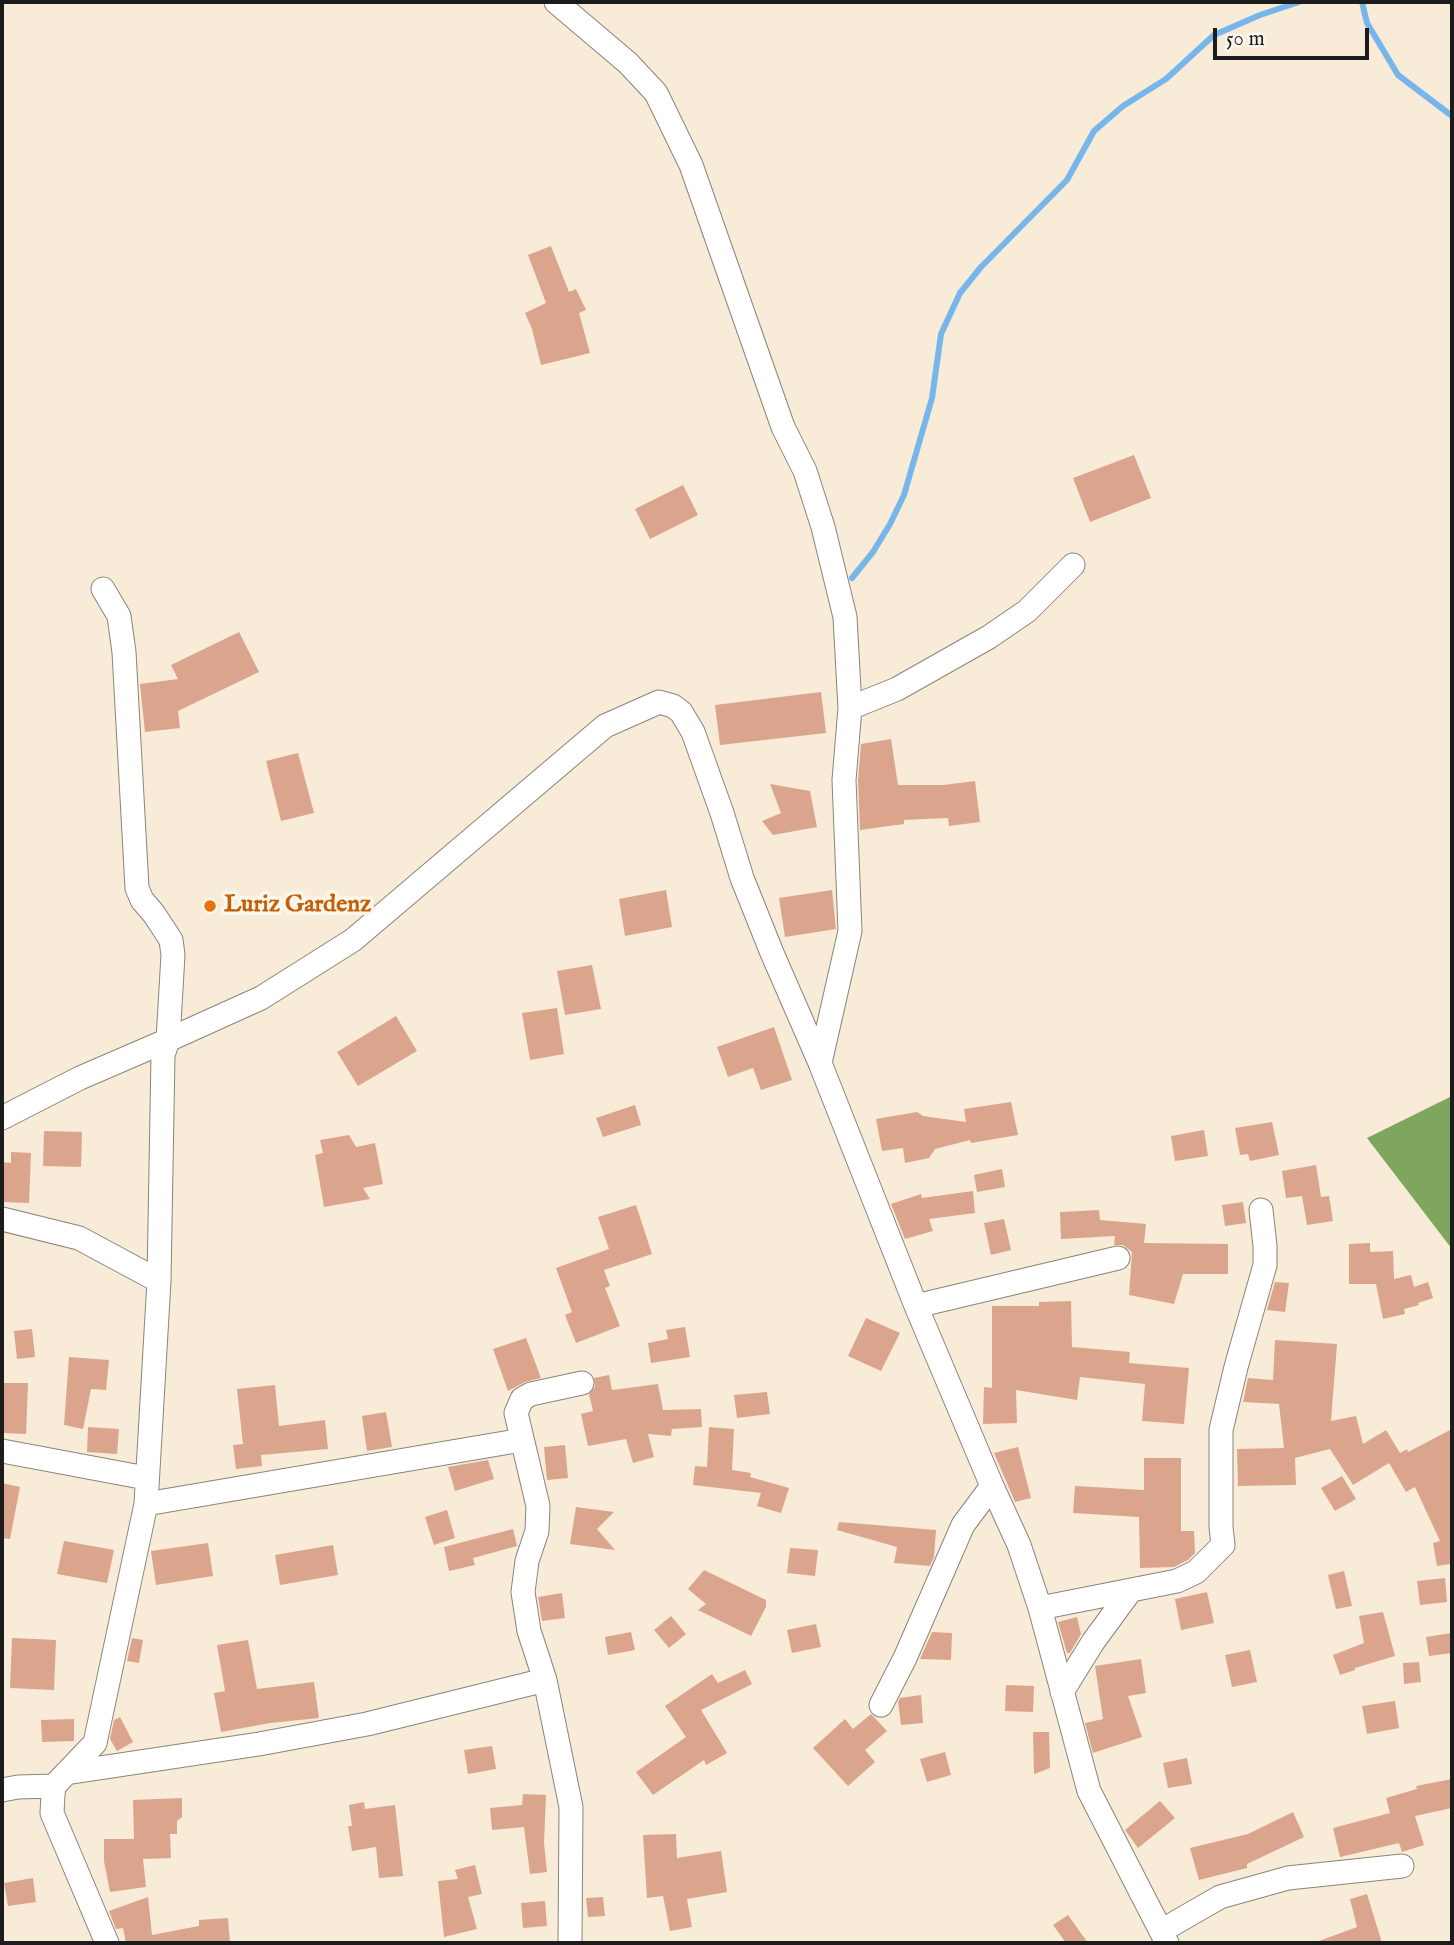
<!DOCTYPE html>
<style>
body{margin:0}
#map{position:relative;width:1454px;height:1945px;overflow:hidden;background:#f8ebd7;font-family:"IM FELL English",serif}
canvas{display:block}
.frame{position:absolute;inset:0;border:4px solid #1c1c1c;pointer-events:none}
.scale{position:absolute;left:1213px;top:28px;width:156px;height:32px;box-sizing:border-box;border:4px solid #1c1c1c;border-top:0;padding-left:9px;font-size:21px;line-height:24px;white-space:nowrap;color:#1c1c1c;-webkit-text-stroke:5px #fbf7ec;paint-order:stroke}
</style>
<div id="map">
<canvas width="1454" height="1945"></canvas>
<div class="frame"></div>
<div class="scale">50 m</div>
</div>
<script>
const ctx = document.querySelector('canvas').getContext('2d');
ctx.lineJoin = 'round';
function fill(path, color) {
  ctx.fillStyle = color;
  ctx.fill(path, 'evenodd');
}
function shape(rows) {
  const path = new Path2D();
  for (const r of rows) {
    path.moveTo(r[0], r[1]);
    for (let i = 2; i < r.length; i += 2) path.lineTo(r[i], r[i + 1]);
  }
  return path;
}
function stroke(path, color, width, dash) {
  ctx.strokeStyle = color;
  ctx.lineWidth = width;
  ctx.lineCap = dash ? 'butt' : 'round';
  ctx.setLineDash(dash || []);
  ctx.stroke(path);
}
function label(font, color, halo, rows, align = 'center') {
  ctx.font = font + ' "IM FELL English",serif';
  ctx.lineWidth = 7;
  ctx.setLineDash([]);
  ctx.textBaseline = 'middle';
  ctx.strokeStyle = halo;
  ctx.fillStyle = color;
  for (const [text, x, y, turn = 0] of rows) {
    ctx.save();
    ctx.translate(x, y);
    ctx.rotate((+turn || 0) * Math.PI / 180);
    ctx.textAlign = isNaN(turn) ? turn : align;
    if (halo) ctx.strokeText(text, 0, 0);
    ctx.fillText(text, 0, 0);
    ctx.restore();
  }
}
fill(shape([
 [1452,1096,1452,1249,1367,1138]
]), '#7ea65d');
stroke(shape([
 [1362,2,1367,23,1398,75,1452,116],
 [852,578,873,552,890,524,904,495,932,398,941,334,960,293,981,267,1067,180,1094,131,1123,106,1166,79,1214,35,1260,15,1299,2]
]), '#76b6ea', 6);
fill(shape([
 [551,246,569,292,576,289,586,310,579,313,590,353,541,365,532,329,525,313,546,303,528,255],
 [1134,455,1151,498,1090,522,1073,478],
 [683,485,698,515,650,539,635,509],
 [239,632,259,672,178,711,180,728,145,732,140,684,178,679,171,665],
 [821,692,826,733,720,745,715,705],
 [891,739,898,785,944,785,975,781,980,822,949,826,948,818,904,820,904,824,860,830,858,780,861,744],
 [298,753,314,813,281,821,266,761],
 [770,784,810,791,817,827,773,835,762,821,781,813],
 [666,890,672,927,625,936,619,899],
 [832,890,836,929,785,937,779,898],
 [592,965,601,1009,565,1015,557,971],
 [557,1008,564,1054,530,1060,522,1013],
 [396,1016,417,1051,358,1086,337,1052],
 [774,1027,792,1080,761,1090,753,1068,728,1077,717,1047],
 [1011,1102,1018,1135,971,1143,970,1140,935,1149,929,1158,905,1163,903,1148,882,1151,876,1119,917,1112,923,1116,966,1122,964,1109],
 [635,1105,641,1125,603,1137,596,1118],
 [1272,1122,1279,1155,1250,1161,1248,1154,1240,1155,1235,1128],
 [1204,1130,1208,1156,1175,1161,1171,1136],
 [44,1131,82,1132,81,1167,43,1166],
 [349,1135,356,1147,375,1143,383,1184,363,1188,370,1199,324,1207,315,1155,323,1153,320,1140],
 [11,1152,31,1153,29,1203,2,1202,2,1162,11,1163],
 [1316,1165,1321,1197,1329,1196,1333,1221,1307,1225,1302,1196,1286,1198,1282,1171],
 [1002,1169,1005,1187,977,1192,974,1175],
 [973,1191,975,1213,929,1219,933,1231,905,1239,891,1204,921,1194,922,1198],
 [1243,1202,1246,1223,1225,1226,1222,1205],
 [636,1205,652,1254,604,1270,610,1286,605,1288,620,1326,576,1343,565,1315,572,1312,556,1268,609,1249,598,1217],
 [1099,1210,1100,1220,1146,1224,1144,1243,1228,1244,1228,1274,1183,1274,1174,1304,1129,1295,1132,1252,1123,1245,1114,1245,1115,1236,1061,1239,1060,1212],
 [1004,1219,1011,1250,991,1255,984,1223],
 [1370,1243,1370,1252,1393,1251,1394,1279,1411,1275,1414,1287,1428,1282,1433,1298,1418,1303,1419,1305,1404,1309,1405,1314,1383,1319,1376,1284,1349,1284,1349,1244],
 [1275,1282,1289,1283,1285,1312,1267,1310],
 [1071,1301,1072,1347,1130,1352,1129,1363,1189,1368,1184,1424,1142,1421,1145,1384,1080,1377,1077,1400,1016,1390,1017,1423,983,1424,984,1387,992,1388,992,1306,1039,1306,1039,1302],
 [866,1318,900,1333,881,1371,848,1356],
 [685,1327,690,1357,651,1363,648,1343,668,1339,666,1330],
 [32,1329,35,1357,17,1359,14,1331],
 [526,1338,541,1378,525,1382,508,1391,493,1349],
 [1275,1340,1337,1344,1331,1421,1356,1416,1363,1444,1386,1430,1400,1453,1407,1449,1408,1452,1452,1429,1452,1568,1450,1564,1437,1566,1433,1543,1440,1541,1415,1487,1406,1492,1389,1463,1353,1485,1330,1449,1295,1458,1296,1485,1238,1486,1237,1449,1284,1448,1279,1404,1243,1402,1248,1378,1273,1380],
 [69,1357,109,1360,106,1390,91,1389,83,1429,64,1425],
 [609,1375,612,1390,658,1384,663,1410,701,1409,702,1427,672,1429,671,1436,648,1434,654,1457,633,1463,626,1439,588,1446,581,1414,593,1411,589,1394,595,1387,594,1378],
 [2,1383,28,1383,26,1434,2,1433],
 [275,1385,279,1426,325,1420,328,1449,261,1455,262,1466,236,1469,233,1445,243,1444,237,1389],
 [767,1392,770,1414,737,1418,734,1395],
 [386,1412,392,1447,367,1451,362,1416],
 [88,1427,119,1429,117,1454,87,1452],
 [709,1427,734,1429,732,1470,751,1473,750,1477,789,1488,781,1513,757,1506,761,1493,693,1485,695,1466,707,1467],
 [565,1445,568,1478,547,1480,544,1447],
 [1018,1447,1031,1498,1015,1502,994,1453],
 [1144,1458,1181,1458,1181,1531,1194,1531,1195,1553,1188,1560,1174,1567,1140,1568,1139,1517,1073,1513,1075,1486,1144,1490],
 [488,1460,494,1479,455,1491,448,1467],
 [1342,1476,1356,1499,1335,1511,1321,1488],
 [2,1483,20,1487,10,1539,2,1538],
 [576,1507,614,1512,597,1529,615,1550,570,1544],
 [447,1510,455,1538,434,1545,425,1517],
 [839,1522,936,1530,934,1557,930,1566,894,1563,897,1547,837,1530],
 [513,1529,517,1546,473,1558,475,1565,449,1571,444,1547],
 [64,1541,114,1550,107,1583,57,1574],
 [208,1543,213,1576,156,1585,151,1551],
 [333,1545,338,1575,280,1585,275,1555],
 [790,1548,818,1550,815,1576,787,1573],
 [704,1570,766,1600,766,1607,751,1636,698,1610,706,1604,688,1589],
 [1344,1571,1352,1606,1336,1609,1328,1575],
 [1445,1578,1447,1602,1420,1605,1417,1581],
 [1207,1592,1214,1623,1181,1630,1175,1599],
 [562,1593,565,1618,542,1621,538,1597],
 [1383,1612,1395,1656,1355,1668,1355,1670,1340,1675,1333,1655,1364,1643,1359,1616],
 [671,1616,686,1634,669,1648,654,1630],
 [1077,1617,1081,1634,1070,1653,1067,1653,1058,1622],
 [816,1624,821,1647,792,1653,787,1630],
 [631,1632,635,1650,608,1655,605,1637],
 [932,1632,952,1633,951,1660,920,1659],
 [1452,1633,1452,1653,1429,1656,1426,1637],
 [12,1638,56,1640,54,1690,10,1688],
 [132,1638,143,1640,139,1663,127,1661],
 [248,1640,257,1689,314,1682,319,1718,270,1723,221,1732,214,1693,225,1691,217,1645],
 [1250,1650,1257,1682,1232,1687,1225,1655],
 [1141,1659,1146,1693,1128,1696,1142,1737,1093,1753,1085,1723,1103,1719,1095,1666],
 [1419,1662,1421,1682,1404,1684,1403,1663],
 [745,1670,752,1684,701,1710,727,1753,706,1765,704,1760,653,1795,636,1772,686,1737,665,1706,712,1674,718,1683],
 [1006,1685,1034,1686,1033,1712,1005,1711],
 [921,1695,923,1723,901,1725,898,1702,900,1698],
 [1395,1701,1399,1728,1367,1734,1362,1706],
 [871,1714,887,1731,865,1750,875,1762,848,1786,813,1748,845,1719,853,1729],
 [120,1717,133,1742,117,1751,110,1739,114,1720],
 [74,1719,74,1741,42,1742,41,1720],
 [1033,1732,1049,1732,1050,1768,1034,1774],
 [492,1746,496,1769,468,1774,464,1750],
 [945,1752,951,1775,927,1782,920,1759],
 [1187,1758,1192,1784,1168,1788,1163,1763],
 [1452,1779,1452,1808,1415,1816,1424,1845,1402,1852,1399,1843,1340,1857,1333,1828,1390,1813,1386,1798,1417,1789,1416,1786],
 [523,1794,546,1795,544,1843,547,1872,530,1874,524,1827,492,1830,490,1808,522,1805],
 [182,1798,182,1817,177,1821,177,1834,170,1834,171,1858,143,1859,146,1887,110,1892,104,1861,104,1839,134,1839,133,1800],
 [1160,1801,1175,1818,1138,1848,1125,1830],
 [364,1802,365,1809,395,1805,403,1876,379,1878,376,1847,352,1851,348,1826,352,1826,349,1805],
 [1293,1812,1304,1837,1247,1864,1247,1868,1199,1880,1190,1848,1248,1834],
 [676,1834,677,1858,721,1851,727,1892,687,1899,692,1927,670,1931,663,1896,647,1898,643,1835],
 [475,1865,482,1894,468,1897,477,1929,444,1937,438,1881,458,1879,455,1870],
 [33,1878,36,1902,8,1906,4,1883],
 [1367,1894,1382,1943,1319,1943,1319,1941,1357,1927,1350,1899],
 [148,1897,152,1935,199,1926,199,1920,228,1918,230,1943,126,1943,123,1928,116,1929,109,1911],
 [603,1897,605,1916,588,1917,586,1898],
 [545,1901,547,1926,523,1928,521,1903],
 [1068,1915,1088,1943,1066,1943,1053,1925]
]), '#dba58d');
const minor = shape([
 [556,2,628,63,656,93,691,165,783,427,805,471,823,527,845,617,850,708,844,780,850,931,820,1063],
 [850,708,897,689,989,637,1027,611,1073,565],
 [2,1118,80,1078,168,1040,173,955,171,940,154,914,142,900,137,888,124,652,119,616,103,589],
 [2,1219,79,1238,159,1281],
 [916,1306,1118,1258],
 [2,1451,146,1478],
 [146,1504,522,1440],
 [1040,1608,1177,1581,1196,1572,1223,1545,1221,1527,1221,1430,1236,1367,1265,1265,1265,1246,1261,1210],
 [1062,1692,1093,1642,1131,1590],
 [881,1705,905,1658,963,1525,992,1486],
 [66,1773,259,1744,367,1724,545,1680],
 [2,1790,18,1787,54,1786],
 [1161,1931,1220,1897,1288,1878,1402,1866],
 [107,1943,52,1813,53,1795,54,1786,95,1743,146,1504,159,1281,163,1055,168,1040,261,998,353,940,605,726,659,702,673,706,681,712,693,732,722,813,742,878,772,953,820,1063,916,1306,992,1486,1019,1545,1040,1608,1089,1791,1167,1943],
 [570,1943,571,1807,545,1680,529,1631,523,1592,527,1561,537,1531,538,1506,516,1413,522,1399,531,1394,582,1383]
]);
stroke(minor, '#8a847a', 25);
stroke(minor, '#fff', 23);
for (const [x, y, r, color] of [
 [210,906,7,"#e8710a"]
]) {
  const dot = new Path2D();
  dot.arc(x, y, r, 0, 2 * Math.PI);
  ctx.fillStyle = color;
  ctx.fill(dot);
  stroke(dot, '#fbf7ec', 2.5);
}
label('bold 24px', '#c56008', '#fbf7ec', [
 ["Luriz Gardenz",224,906]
], 'left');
</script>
